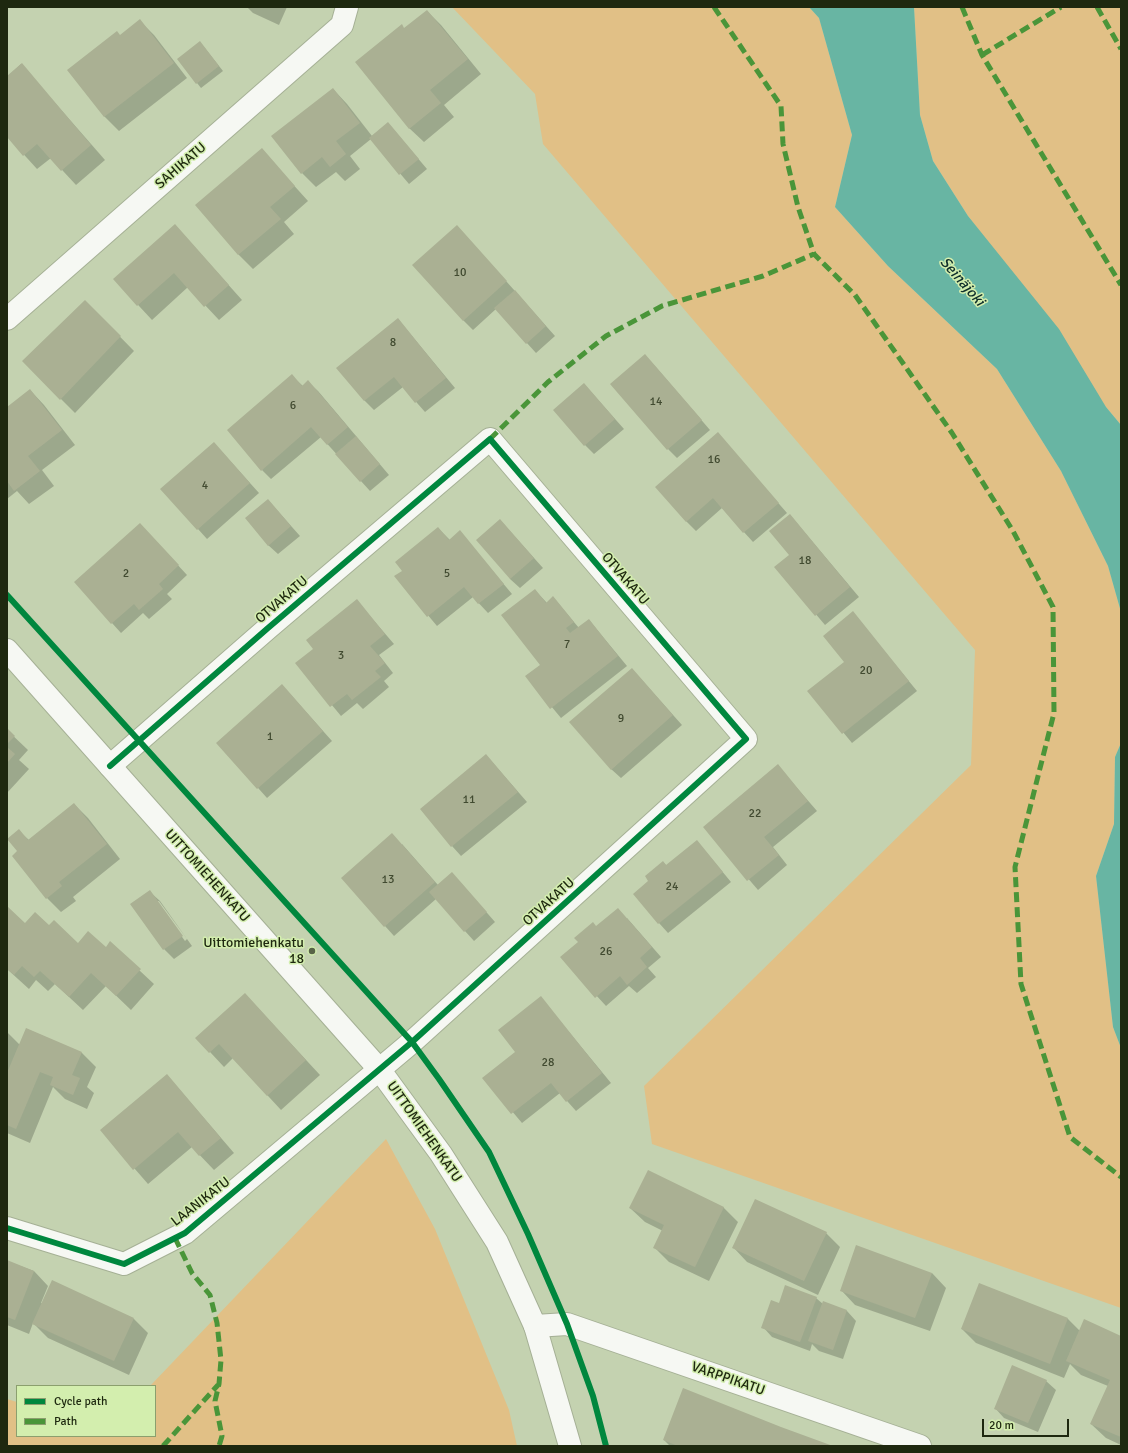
<!DOCTYPE html>
<meta charset="utf-8">
<style>
body{margin:0}
#map{position:relative;width:1128px;height:1453px;overflow:hidden;background:#c4d2b0;font-family:Signika,sans-serif}
canvas{display:block}
.frame{position:absolute;inset:0;border:8px solid #1e280f;pointer-events:none}
.legend{position:absolute;left:16px;top:1385px;width:140px;height:52px;box-sizing:border-box;background:#d3eeae;border:1px solid #8b9f6e;margin:0;padding:5px 7px;list-style:none;font-size:12px;color:#1e280f}
.legend li{display:flex;align-items:center;gap:8px;height:20px}
.legend b{width:20px;border:1px solid #8b9f6e}
.scale{position:absolute;left:982px;top:1419px;width:87px;height:18px;box-sizing:border-box;border:2px solid #1e280f;border-top:0;padding-left:5px;font-size:12px;line-height:14px;white-space:nowrap;color:#1e280f;-webkit-text-stroke:3px #d3eeae;paint-order:stroke}
</style>
<div id="map">
<canvas width="1128" height="1453"></canvas>
<div class="frame"></div>
<ul class="legend">
<li><b style="height:5px;background:#00873e"></b>Cycle path</li>
<li><b style="height:5px;background:#4a9539"></b>Path</li>
</ul>
<div class="scale">20 m</div>
</div>
<script>
const ctx = document.querySelector('canvas').getContext('2d');
ctx.lineJoin = 'round';
function fill(path, color) {
  ctx.fillStyle = color;
  ctx.fill(path, 'evenodd');
}
function shape(rows) {
  const path = new Path2D();
  for (const r of rows) {
    path.moveTo(r[0], r[1]);
    for (let i = 2; i < r.length; i += 2) path.lineTo(r[i], r[i + 1]);
  }
  return path;
}
function stroke(path, color, width, dash) {
  ctx.strokeStyle = color;
  ctx.lineWidth = width;
  ctx.lineCap = dash ? 'butt' : 'round';
  ctx.setLineDash(dash || []);
  ctx.stroke(path);
}
function label(font, color, halo, rows, align = 'center') {
  ctx.font = font + ' Signika,sans-serif';
  ctx.lineWidth = 3;
  ctx.setLineDash([]);
  ctx.textBaseline = 'middle';
  ctx.strokeStyle = halo;
  ctx.fillStyle = color;
  for (const [text, x, y, turn = 0] of rows) {
    ctx.save();
    ctx.translate(x, y);
    ctx.rotate((+turn || 0) * Math.PI / 180);
    ctx.textAlign = isNaN(turn) ? turn : align;
    if (halo) ctx.strokeText(text, 0, 0);
    ctx.fillText(text, 0, 0);
    ctx.restore();
  }
}
fill(shape([
 [452,7,809,7,819,18,852,135,835,207,888,266,997,369,1061,471,1108,566,1121,612,1121,743,1115,757,1114,824,1096,876,1113,1027,1121,1048,1121,1308,652,1144,644,1086,971,765,975,650,543,144,535,94],
 [914,7,1121,7,1121,425,1106,407,968,216,933,161,920,115],
 [386,1139,435,1229,509,1410,517,1446,7,1446,7,1399,17,1402,17,1436,155,1436,155,1386,150,1386]
]), '#e1c086');
fill(shape([
 [809,7,914,7,920,115,933,161,968,216,1059,329,1106,407,1121,425,1121,612,1108,566,1061,471,997,369,888,266,835,207,852,135,819,18],
 [1121,743,1121,1048,1113,1027,1096,876,1114,824,1115,757]
]), '#68b5a3');
fill(shape([
 [247,7,287,7,279,25,253,13],
 [427,11,441,25,481,74,444,105,454,117,424,142,409,128,405,29],
 [140,21,154,35,187,78,119,131,104,116,120,36],
 [204,47,223,71,201,88,197,83],
 [21,64,105,160,76,185,51,158,37,169,7,136,7,77],
 [333,89,347,104,372,136,388,123,427,169,409,184,371,139,350,156,360,169,345,181,336,172,316,187,302,173],
 [262,150,308,201,284,222,294,234,253,269,238,254],
 [175,225,242,300,219,320,188,287,152,320,114,279],
 [457,226,555,336,536,353,496,309,473,330,463,320],
 [85,301,134,351,75,413,24,362],
 [398,319,455,388,425,412,403,387,374,410,364,400],
 [654,365,710,430,677,458,668,449],
 [292,376,303,386,308,382,318,391,389,475,370,491,321,437,271,479,262,470],
 [584,384,624,429,594,454,585,445],
 [30,390,44,405,75,445,42,470,54,486,29,504,17,491,7,499,7,408],
 [718,434,787,513,753,542,722,508,696,531,686,521],
 [223,453,259,493,207,539,162,489],
 [268,500,300,536,278,554,268,545],
 [790,515,859,597,825,625,776,567,791,555],
 [500,520,543,568,520,588,510,579],
 [140,524,187,575,167,594,172,599,149,619,143,613,121,633,75,582],
 [438,528,450,540,460,532,512,594,488,613,473,597,437,626,396,577,403,571],
 [535,590,547,603,553,597,579,628,589,620,627,666,561,718,526,676,541,665],
 [357,601,394,644,379,655,393,673,384,681,389,687,363,709,357,703,341,716,297,663,314,649],
 [853,613,917,691,852,743,809,691,846,662],
 [641,679,682,725,621,778,611,769],
 [291,695,332,741,267,798,218,743],
 [7,730,28,750,19,760,29,769,7,793],
 [486,755,527,802,461,856,452,846],
 [778,766,817,811,773,847,787,865,758,890,704,827],
 [74,804,88,818,120,859,73,897,76,901,61,912,47,898,19,852,19,831,29,840],
 [697,841,731,882,668,933,659,923,650,881,663,862,667,866],
 [402,844,438,885,461,883,495,922,474,941,436,899,394,936,385,926],
 [150,892,160,901,192,946,174,959,164,949,132,904],
 [156,901,159,901,187,939,185,941],
 [7,908,25,924,49,926,78,944,106,948,110,943,154,984,131,1010,106,986,83,1010,55,984,48,991,36,980,29,989,7,969],
 [627,918,661,957,648,968,656,977,637,993,629,986,606,1006,562,958,596,927],
 [245,994,320,1075,281,1110,233,1058,224,1067,197,1038],
 [541,998,611,1083,576,1111,560,1093,522,1123,484,1078,517,1052],
 [27,1029,82,1053,96,1067,87,1087,94,1093,87,1109,65,1099,53,1087,30,1143,7,1133,7,1032,20,1045],
 [167,1075,234,1153,214,1170,192,1147,148,1184,101,1130],
 [723,1207,738,1222,709,1281,669,1262,655,1248,663,1231,645,1222,630,1208],
 [826,1233,840,1247,818,1295,747,1262,733,1247],
 [7,1261,34,1271,48,1286,41,1303,134,1319,148,1333,129,1375,48,1338,33,1323,29,1334,7,1325],
 [932,1273,946,1288,930,1331,855,1305,841,1290],
 [980,1284,1068,1319,1080,1331,1121,1337,1121,1445,1106,1438,1091,1424,1108,1386,1081,1375,1070,1364,1064,1378,976,1343,962,1329],
 [816,1298,823,1304,823,1302,847,1311,856,1321,843,1359,819,1351,812,1344,810,1351,772,1337,763,1327],
 [1046,1381,1056,1390,1038,1432,1004,1418,995,1408],
 [664,1440,830,1446,670,1446]
]), '#0003');
fill(shape([
 [427,10,468,59,430,90,441,103,409,129,355,62,402,24,404,28],
 [140,19,174,63,104,117,67,70,117,31,120,35],
 [200,41,219,66,196,84,177,59],
 [22,63,91,145,61,171,37,144,23,156,7,137,7,76],
 [333,88,360,123,336,141,346,154,330,167,322,157,301,174,271,136],
 [388,122,419,159,399,175,369,138],
 [262,148,295,186,270,207,281,219,238,255,195,205],
 [175,224,229,285,204,307,174,273,137,306,113,279],
 [457,225,507,281,463,321,412,265],
 [515,290,546,326,526,344,494,308],
 [85,300,121,336,60,400,22,361],
 [398,318,446,378,415,403,394,377,364,401,336,368],
 [645,354,702,420,667,450,610,384],
 [292,374,302,386,308,380,348,427,327,445,311,427,261,471,227,430],
 [584,383,615,419,584,446,553,410],
 [30,389,62,430,28,456,40,471,14,491,7,481,7,407],
 [718,432,779,503,743,533,713,498,686,522,655,487],
 [356,436,380,464,360,482,335,454],
 [214,442,250,483,197,530,160,489],
 [268,499,291,526,268,546,245,518],
 [790,514,850,587,815,616,774,567,789,555,769,531],
 [500,519,534,558,510,579,476,540],
 [140,523,179,565,159,584,163,589,139,610,134,604,111,624,74,582],
 [438,527,449,540,460,530,504,584,478,604,464,587,427,617,394,576,402,571,395,562],
 [535,589,546,603,553,596,574,622,566,628,570,633,589,619,618,656,550,709,525,676,540,665,501,615],
 [357,599,385,634,370,646,385,663,375,671,381,677,352,700,347,694,330,707,295,663,313,649,306,640],
 [853,611,909,681,842,734,807,691,844,662,823,636],
 [632,668,673,715,611,770,569,722],
 [282,684,323,731,257,789,216,743],
 [7,728,15,736,7,744],
 [7,747,15,754,7,763],
 [486,754,518,792,451,847,420,809],
 [778,764,808,801,764,837,779,855,747,881,703,827],
 [74,803,107,844,59,882,62,886,46,899,12,856,17,851,7,839,19,829,28,840],
 [392,833,435,882,384,927,341,878],
 [697,840,723,872,658,924,633,894,648,881,645,876,663,861,666,865],
 [452,872,487,912,464,932,429,892],
 [150,890,183,936,163,950,130,904],
 [7,906,25,923,35,912,49,925,54,920,78,943,88,931,106,947,110,941,141,969,116,996,91,973,69,997,40,971,34,977,22,966,14,975,7,969],
 [618,908,652,947,640,958,647,967,627,985,620,976,595,998,560,957,578,942,574,938,593,922,596,926],
 [245,993,306,1060,267,1096,219,1044,209,1053,195,1038],
 [541,996,602,1073,566,1102,551,1083,511,1114,482,1078,515,1052,498,1030],
 [26,1028,82,1052,72,1075,80,1078,73,1095,50,1085,53,1077,40,1072,16,1129,7,1125,7,1073],
 [167,1074,221,1138,199,1156,178,1132,133,1170,100,1130],
 [648,1170,724,1207,695,1267,653,1248,664,1225,629,1208],
 [755,1199,827,1232,804,1281,732,1248],
 [856,1245,932,1273,915,1318,840,1291],
 [7,1260,34,1271,15,1320,7,1317],
 [52,1280,134,1318,114,1361,32,1324],
 [979,1283,1068,1318,1050,1364,961,1329],
 [785,1285,817,1297,800,1342,761,1328,771,1300,779,1303],
 [823,1301,847,1310,833,1350,808,1341],
 [1084,1319,1121,1336,1121,1437,1090,1424,1110,1380,1066,1361],
 [1012,1365,1047,1380,1028,1423,994,1409],
 [683,1388,781,1427,833,1446,678,1446,663,1440]
]), '#aab093');
const street = shape([
 [7,319,342,25,347,7],
 [7,1228,124,1264,185,1233,412,1042,746,739,490,439,268,628,110,766],
 [535,1326,567,1324,920,1446]
]);
const secondary = shape([
 [7,650,379,1069,441,1154,497,1242,535,1326,570,1446]
]);
stroke(street, '#a5b095', 24);
stroke(secondary, '#a5b095', 24);
stroke(street, '#f6f8f3', 22);
stroke(secondary, '#f6f8f3', 22);
stroke(shape([
 [714,7,781,106,783,144,798,207,814,254,855,295,952,433,1013,531,1053,607,1054,713,1015,867,1021,984,1070,1137,1121,1177],
 [962,7,982,55,1121,285],
 [1097,7,1121,49],
 [982,55,1061,7],
 [490,439,548,382,606,336,662,306,763,276,814,254],
 [175,1238,192,1273,210,1295,217,1323,221,1360,219,1384,215,1401,222,1436,219,1446],
 [163,1446,218,1385]
]), '#4a9539', 5, [10, 5]);
stroke(shape([
 [7,595,412,1042,439,1079,489,1152,528,1234,567,1324,593,1396,606,1446],
 [7,1228,124,1264,185,1233,412,1042,746,739,490,439,268,628,110,766]
]), '#00873e', 6);
for (const [x, y, r, color] of [
 [312,951,4,"#586447"]
]) {
  const dot = new Path2D();
  dot.arc(x, y, r, 0, 2 * Math.PI);
  ctx.fillStyle = color;
  ctx.fill(dot);
  stroke(dot, '#d3eeae', 1.5);
}
label('12px', '#414a30', null, [
 ["10",460,273],
 ["8",393,343],
 ["14",656,402],
 ["6",293,406],
 ["16",714,460],
 ["4",205,486],
 ["18",805,561],
 ["2",126,574],
 ["5",447,574],
 ["7",567,645],
 ["3",341,656],
 ["20",866,671],
 ["9",621,719],
 ["1",270,737],
 ["11",469,800],
 ["22",755,814],
 ["13",388,880],
 ["24",672,887],
 ["26",606,952],
 ["28",548,1063]
]);
label('14px', '#1e280f', '#d3eeae', [
 ["SAHIKATU",181,166,-41],
 ["OTVAKATU",625,579,49],
 ["OTVAKATU",282,600,-41],
 ["UITTOMIEHENKATU",207,876,48],
 ["OTVAKATU",549,902,-42],
 ["UITTOMIEHENKATU",424,1132,55],
 ["LAANIKATU",201,1202,-38],
 ["VARPPIKATU",728,1379,19]
]);
label('14px', '#1e280f', '#d3eeae', [
 ["Uittomiehenkatu",304,943],
 ["18",304,959]
], 'right');
label('italic 15px', '#0f2f2c', '#d3eeae', [
 ["Seinäjoki",962,282,49]
]);
</script>
